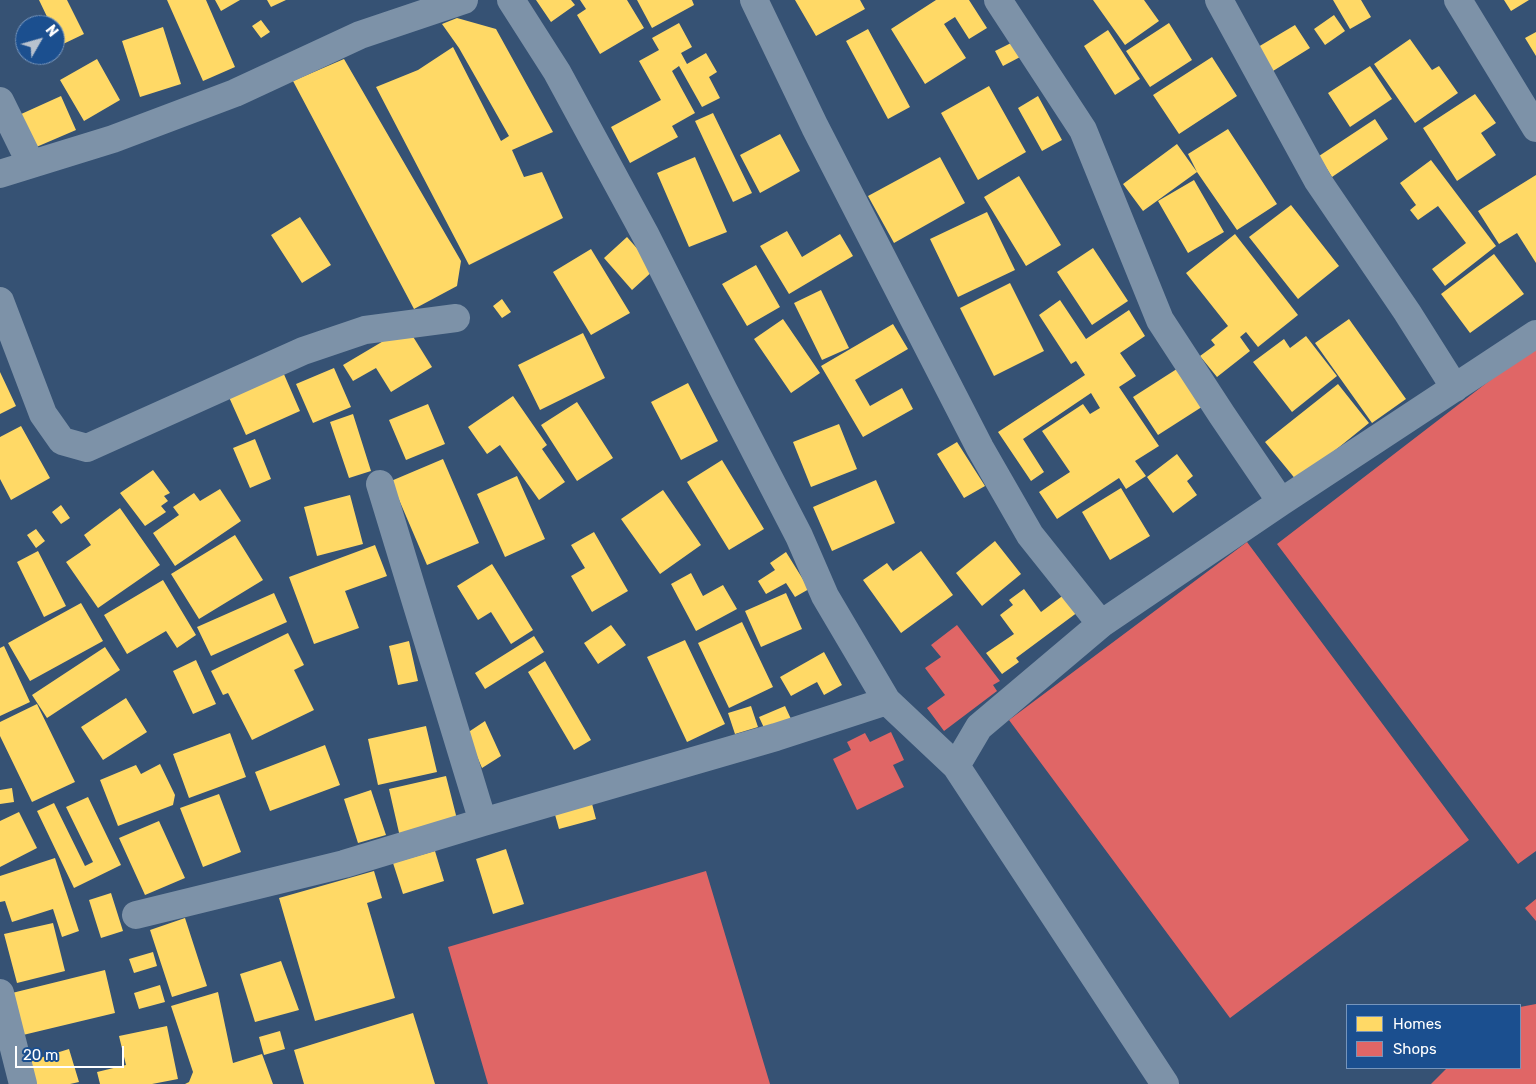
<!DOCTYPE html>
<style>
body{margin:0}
#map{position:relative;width:1536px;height:1084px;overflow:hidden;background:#365274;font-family:Rubik,sans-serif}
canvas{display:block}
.legend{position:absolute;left:1346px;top:1004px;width:175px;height:65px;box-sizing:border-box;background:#1b4f8f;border:1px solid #7695bc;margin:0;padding:6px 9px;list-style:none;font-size:15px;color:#fff}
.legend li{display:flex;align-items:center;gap:10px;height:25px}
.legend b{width:25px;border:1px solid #7695bc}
.north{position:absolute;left:15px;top:15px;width:50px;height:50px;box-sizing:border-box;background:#1b4f8f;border:1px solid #7695bc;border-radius:50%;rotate:52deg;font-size:14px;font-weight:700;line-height:20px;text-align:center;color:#fff}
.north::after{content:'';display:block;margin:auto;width:18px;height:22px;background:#b9c2ce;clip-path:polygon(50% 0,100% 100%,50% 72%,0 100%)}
.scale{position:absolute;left:15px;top:1046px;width:109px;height:22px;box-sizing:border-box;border:2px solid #fff;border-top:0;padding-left:6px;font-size:15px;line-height:18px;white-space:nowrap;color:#fff;-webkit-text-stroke:4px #1b4f8f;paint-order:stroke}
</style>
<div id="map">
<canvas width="1536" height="1084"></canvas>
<ul class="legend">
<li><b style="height:14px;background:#ffd966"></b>Homes</li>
<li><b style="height:14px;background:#e06666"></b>Shops</li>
</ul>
<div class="north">N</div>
<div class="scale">20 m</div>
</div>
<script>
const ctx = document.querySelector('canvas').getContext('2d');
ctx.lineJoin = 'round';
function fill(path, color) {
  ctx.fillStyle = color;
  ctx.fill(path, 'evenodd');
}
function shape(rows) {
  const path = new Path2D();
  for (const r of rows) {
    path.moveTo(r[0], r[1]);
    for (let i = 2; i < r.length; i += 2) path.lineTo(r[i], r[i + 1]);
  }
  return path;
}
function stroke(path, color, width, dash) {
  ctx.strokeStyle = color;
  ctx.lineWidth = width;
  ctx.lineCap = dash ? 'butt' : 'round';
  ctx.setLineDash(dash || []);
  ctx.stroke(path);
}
fill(shape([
 [39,0,67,0,84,34,61,45,55,33,55,25,51,25],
 [167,0,206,0,235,67,203,81],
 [215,0,240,0,221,11],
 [267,0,286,0,271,7],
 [536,0,571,0,575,5,551,22],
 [580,0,627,0,644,28,600,54,577,15,586,9],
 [637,0,692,0,694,5,652,28],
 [795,0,860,0,865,9,816,36],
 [936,0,969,0,987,28,969,39,955,17,944,24,966,58,925,84,891,29],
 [1093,0,1144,0,1159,21,1125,45],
 [1333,0,1361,0,1371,17,1350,29],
 [1504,0,1529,0,1511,11],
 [1334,15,1345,31,1325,45,1314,29],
 [457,18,496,29,553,132,512,150,524,177,542,172,563,218,469,265,376,87,418,70,453,47,501,141,509,136,459,48,442,24],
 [261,20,270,32,261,38,252,26],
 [679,23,692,47,681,53,687,64,706,53,717,72,709,77,720,98,702,107,679,66,672,71,695,113,672,126,678,137,630,163,611,127,661,100,639,61,659,50,652,38],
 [1169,23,1192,60,1150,87,1126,51],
 [1295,25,1310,48,1273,71,1258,47],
 [163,27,181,84,140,97,122,41],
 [868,29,910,107,888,119,846,41],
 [1108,30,1140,79,1115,95,1084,46],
 [1536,32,1536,56,1525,38],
 [1410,39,1432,70,1439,66,1458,93,1415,123,1374,64],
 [1015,41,1022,56,1003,66,995,51],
 [1212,57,1237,96,1179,134,1153,95],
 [97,59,120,100,84,121,60,80],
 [344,59,461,261,457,286,414,309,293,81],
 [1370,66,1392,99,1350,127,1328,93],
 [989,86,1026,152,978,180,941,113],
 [1475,94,1496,123,1481,133,1496,155,1457,181,1423,128],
 [61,96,76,130,34,148,19,115],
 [1038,96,1062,140,1042,151,1018,108],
 [713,113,752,193,733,202,695,121],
 [1375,119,1388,139,1332,177,1319,156],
 [1228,129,1277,204,1237,230,1197,172,1188,154],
 [780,134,800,171,760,193,740,155],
 [1177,144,1197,172,1143,211,1123,184],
 [695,157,727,232,689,247,657,173],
 [940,157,965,203,894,243,868,196],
 [1431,160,1496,246,1445,286,1432,269,1466,243,1438,206,1418,220,1410,210,1416,205,1400,183],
 [1536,175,1536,263,1517,233,1499,244,1478,211],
 [1019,176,1061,245,1026,266,984,197],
 [1194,180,1224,232,1188,253,1158,201],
 [1291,205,1339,266,1298,299,1249,237],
 [987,212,1015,270,958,297,930,239],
 [300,217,331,265,302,283,271,235],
 [787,231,802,257,840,234,853,256,789,294,760,246],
 [1235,234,1298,315,1258,347,1246,332,1240,337,1250,351,1217,377,1200,356,1215,345,1211,340,1228,326,1186,273],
 [627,237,655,269,632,290,604,258],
 [1093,248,1128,301,1092,325,1057,272],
 [591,249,630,313,591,335,553,272],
 [1494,254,1524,294,1470,333,1441,294],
 [756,265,780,307,747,326,722,284],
 [1010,283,1044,351,994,376,960,308],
 [821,290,849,348,822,360,794,303],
 [502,299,511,312,502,318,493,306],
 [1060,300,1086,339,1129,310,1145,336,1120,353,1136,376,1119,387,1159,446,1135,461,1146,476,1126,489,1119,478,1057,519,1039,492,1070,472,1042,431,1083,404,1090,414,1100,408,1091,393,1023,439,1044,472,1031,481,998,432,1085,375,1076,361,1071,364,1039,315],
 [783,319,820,373,791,393,754,339],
 [1349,319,1406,399,1372,423,1315,343],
 [893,324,908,349,855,380,870,406,902,388,913,409,863,437,821,366],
 [407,327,432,367,391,392,376,368,353,381,343,365],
 [583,333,605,378,540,410,518,365],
 [1306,336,1337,376,1292,412,1253,362,1284,339,1290,348],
 [1183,365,1208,403,1158,435,1133,397],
 [334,368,351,407,313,423,296,384],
 [0,372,16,406,0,414],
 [283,372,300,411,246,435,228,395],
 [688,383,718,441,681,460,651,402],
 [1338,384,1369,423,1297,481,1265,442],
 [513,396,547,445,542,449,565,482,539,500,500,445,487,454,468,427],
 [577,402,613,458,577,481,541,425],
 [428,404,445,444,406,460,389,420],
 [353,414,371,471,349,478,330,422],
 [839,424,857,469,811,487,793,442],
 [21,426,50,478,11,500,0,479,0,437],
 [255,439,271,479,250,488,233,448],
 [957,442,985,486,964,498,937,454],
 [1177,454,1193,476,1187,481,1197,495,1173,513,1147,477],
 [443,459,479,543,427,565,391,481],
 [722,460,764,529,729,550,687,482],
 [153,470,170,493,164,496,168,501,161,506,166,512,145,526,120,493],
 [517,476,545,539,505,557,477,494],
 [876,480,895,523,832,551,813,507],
 [1121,488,1150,536,1110,560,1082,512],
 [220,489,241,521,175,566,153,533,179,515,173,507,194,493,200,501],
 [663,490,701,545,660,574,621,519],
 [350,495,363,544,317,556,304,507],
 [61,505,70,518,61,524,52,512],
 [120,508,160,565,98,608,66,562,91,545,84,535],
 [36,529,45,541,36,548,27,535],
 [594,532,628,591,592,612,571,576,585,568,571,545],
 [235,535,263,580,199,619,171,574],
 [995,541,1021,574,982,606,956,573],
 [375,545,387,576,345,591,359,628,314,644,289,577],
 [38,551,66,606,44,617,17,562],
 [921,551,953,595,901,633,863,580,887,563,893,571],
 [786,552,809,589,795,597,786,583,766,594,758,581,775,570,770,563],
 [492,564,533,630,511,644,491,612,478,620,457,586],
 [691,573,703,596,723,585,737,609,696,631,671,584],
 [163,580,196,635,177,648,166,631,127,654,104,615],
 [1024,589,1041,612,1069,591,1082,609,1016,658,1019,662,1002,674,986,653,1014,634,1000,615,1013,605,1009,600],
 [274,593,287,622,211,656,197,627],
 [786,593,802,629,761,647,745,611],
 [81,603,103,641,30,681,8,643],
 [742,622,773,687,729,708,698,643],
 [611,625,626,645,598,664,584,643],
 [288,633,304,665,294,670,314,710,252,740,228,693,223,695,211,671],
 [534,636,544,652,485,689,475,673],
 [685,640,725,724,687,742,647,657],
 [409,641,418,681,398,685,389,646],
 [4,646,30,702,0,716,0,648],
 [105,647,120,670,47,718,32,695],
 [824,652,842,685,824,695,817,682,791,696,780,677],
 [196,660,216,704,193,714,173,671],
 [545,661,591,740,574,750,528,672],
 [126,698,147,732,103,760,81,727],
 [37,704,75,782,32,802,0,736,0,722],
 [751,706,758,727,735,734,728,713],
 [785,706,791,719,765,730,759,717],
 [485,721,501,756,482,768,467,733],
 [426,726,437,772,378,785,368,739],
 [230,733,246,777,189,798,173,754],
 [325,745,340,785,270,811,255,772],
 [160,764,175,795,173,805,118,826,100,780,136,765,141,774],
 [446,776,458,823,400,837,389,789],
 [12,788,14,802,0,804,0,790],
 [371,790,386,835,358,843,344,799],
 [219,794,241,852,203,867,180,808],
 [88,797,121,865,74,888,37,811,54,803,85,866,93,862,66,807],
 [591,800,596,819,559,829,554,811],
 [19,812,37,848,0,867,0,821],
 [159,821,185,878,145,895,119,838],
 [506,849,524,904,493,914,476,859],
 [435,851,444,881,403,894,393,863],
 [55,858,79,931,62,937,53,909,12,922,5,901,0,902,0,876],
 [374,871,382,898,367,903,395,998,315,1021,279,898],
 [111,893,123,931,101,938,89,900],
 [185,918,207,986,172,997,150,930],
 [53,923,65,971,17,983,4,934],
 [153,952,157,966,134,973,129,959],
 [281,961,299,1010,255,1022,240,974],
 [105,970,115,1013,23,1035,12,993],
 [160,985,165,1002,139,1009,134,993],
 [218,992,233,1063,262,1054,273,1084,185,1084,189,1082,193,1072,171,1006],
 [413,1013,435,1084,304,1084,294,1050],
 [167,1026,178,1079,152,1084,100,1084,97,1072,126,1065,119,1036],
 [280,1031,285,1049,264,1055,259,1037],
 [69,1049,79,1082,70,1084,33,1084,27,1062]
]), '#ffd966');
fill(shape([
 [1536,345,1536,851,1518,864,1277,544],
 [1247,542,1469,840,1230,1018,1009,720],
 [957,625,1000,681,993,685,997,691,944,731,927,708,945,695,925,668,941,657,931,645],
 [891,732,904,760,893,765,904,787,857,810,833,759,851,750,847,742,865,733,870,742],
 [706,871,770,1084,488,1084,448,947],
 [1536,899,1536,921,1525,908],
 [1536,1004,1536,1084,1431,1084,1447,1068,1520,1068,1520,1007]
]), '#e06666');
stroke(shape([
 [511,0,557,72,646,236,723,389,799,536,825,596,887,701,956,766,1165,1084],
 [754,0,815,127,980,448,1030,535,1101,624],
 [998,0,1083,130,1160,320,1222,415,1281,502],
 [1219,0,1318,181,1407,312,1455,388],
 [1458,0,1536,128],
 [0,101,31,164],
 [0,174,113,139,235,93,360,35,464,0],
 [0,301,43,414,62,441,87,448,303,351,365,330,456,318],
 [380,484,483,822],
 [956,766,979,727,1101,624,1281,502,1536,334],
 [136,915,344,864,483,822,776,737,887,701],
 [0,993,23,1084]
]), '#7d92a8', 28);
</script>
